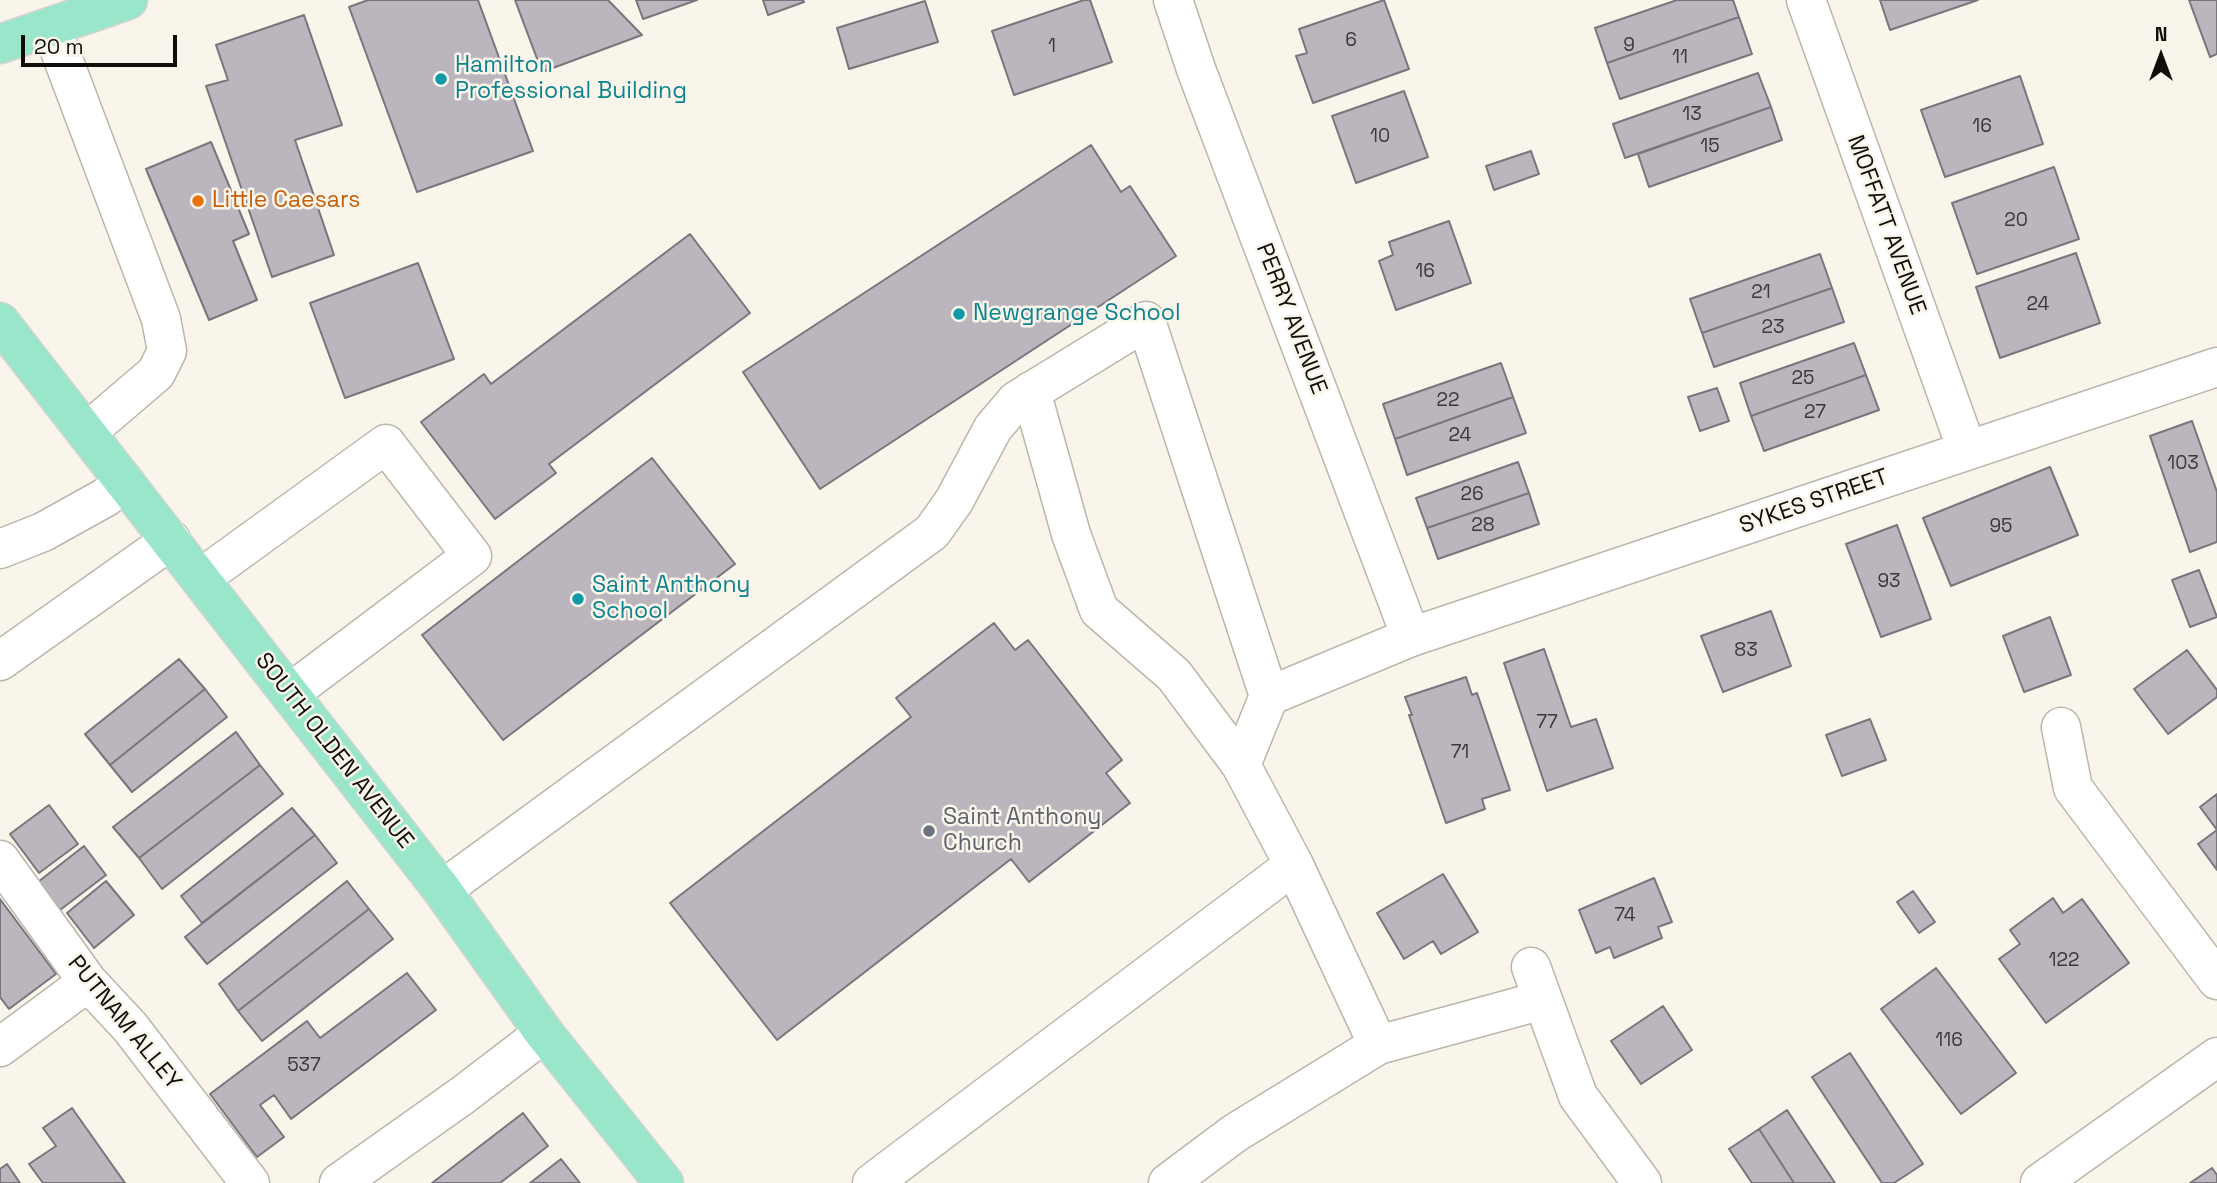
<!DOCTYPE html>
<style>
body{margin:0}
#map{position:relative;width:2217px;height:1183px;overflow:hidden;background:#faf5ea;font-family:"Space Grotesk",sans-serif}
canvas{display:block}
.north{position:absolute;left:2126px;top:21px;width:70px;height:70px;-webkit-text-stroke:5px #faf5ea;paint-order:stroke;rotate:0deg;font-size:19px;font-weight:700;line-height:28px;text-align:center;color:#100e0b}
.north::after{content:'';display:block;margin:auto;width:24px;height:32px;background:#100e0b;clip-path:polygon(50% 0,100% 100%,50% 72%,0 100%)}
.scale{position:absolute;left:21px;top:35px;width:156px;height:32px;box-sizing:border-box;border:4px solid #100e0b;border-top:0;padding-left:9px;font-size:21px;line-height:24px;white-space:nowrap;color:#100e0b;-webkit-text-stroke:5px #faf5ea;paint-order:stroke}
</style>
<div id="map">
<canvas width="2217" height="1183"></canvas>
<div class="north">N</div>
<div class="scale">20 m</div>
</div>
<script>
const ctx = document.querySelector('canvas').getContext('2d');
ctx.lineJoin = 'round';
function fill(path, color) {
  ctx.fillStyle = color;
  ctx.fill(path, 'evenodd');
}
function shape(rows) {
  const path = new Path2D();
  for (const r of rows) {
    path.moveTo(r[0], r[1]);
    for (let i = 2; i < r.length; i += 2) path.lineTo(r[i], r[i + 1]);
  }
  return path;
}
function stroke(path, color, width, dash) {
  ctx.strokeStyle = color;
  ctx.lineWidth = width;
  ctx.lineCap = dash ? 'butt' : 'round';
  ctx.setLineDash(dash || []);
  ctx.stroke(path);
}
function label(font, color, halo, rows, align = 'center') {
  ctx.font = font + ' "Space Grotesk",sans-serif';
  ctx.lineWidth = 5;
  ctx.setLineDash([]);
  ctx.textBaseline = 'middle';
  ctx.strokeStyle = halo;
  ctx.fillStyle = color;
  for (const [text, x, y, turn = 0] of rows) {
    ctx.save();
    ctx.translate(x, y);
    ctx.rotate((+turn || 0) * Math.PI / 180);
    ctx.textAlign = isNaN(turn) ? turn : align;
    if (halo) ctx.strokeText(text, 0, 0);
    ctx.fillText(text, 0, 0);
    ctx.restore();
  }
}
const building = shape([
 [368,0,478,0,533,151,417,192,349,7,368,0],
 [515,0,608,0,642,35,542,72,515,0],
 [636,0,697,0,643,19,636,0],
 [763,0,803,0,804,2,768,15,763,0],
 [1084,0,1090,0,1112,62,1014,95,992,31,1084,0],
 [1384,0,1409,69,1313,103,1296,56,1307,53,1299,29,1384,0],
 [1677,0,1733,0,1739,17,1607,63,1595,28,1677,0],
 [1880,0,1978,0,1890,30,1880,0],
 [2189,0,2217,0,2217,54,2210,57,2189,0],
 [925,1,938,42,849,69,837,28,925,1],
 [304,15,342,125,295,140,334,255,272,277,206,86,228,80,216,45,304,15],
 [1739,17,1752,54,1620,99,1607,63,1739,17],
 [1758,73,1771,107,1625,158,1613,124,1758,73],
 [2020,76,2043,144,1945,177,1921,110,2020,76],
 [1404,91,1428,157,1356,183,1332,116,1404,91],
 [1771,107,1782,140,1649,187,1638,154,1771,107],
 [211,142,249,234,233,241,257,300,209,320,146,169,211,142],
 [1091,145,1121,192,1130,186,1176,256,820,489,743,372,1091,145],
 [1531,151,1539,174,1494,190,1486,166,1531,151],
 [2054,167,2079,239,1977,274,1952,203,2054,167],
 [1449,221,1471,283,1396,310,1379,261,1393,255,1389,242,1449,221],
 [690,234,750,313,549,464,556,473,495,519,421,422,484,374,491,384,690,234],
 [2076,253,2100,323,2000,358,1976,287,2076,253],
 [1820,254,1832,288,1702,333,1690,299,1820,254],
 [418,263,454,359,345,398,310,303,418,263],
 [1832,288,1844,322,1714,367,1702,333,1832,288],
 [1854,343,1866,375,1751,416,1740,383,1854,343],
 [1501,363,1513,397,1395,439,1383,404,1501,363],
 [1866,375,1879,410,1764,451,1751,416,1866,375],
 [1717,388,1729,421,1700,431,1688,397,1717,388],
 [1513,397,1526,433,1407,475,1395,439,1513,397],
 [2192,421,2217,492,2217,542,2190,552,2150,436,2192,421],
 [652,458,735,564,503,740,422,635,652,458],
 [1518,462,1529,493,1427,528,1416,498,1518,462],
 [2050,467,2078,535,1951,586,1923,518,2050,467],
 [1529,493,1539,524,1438,559,1427,528,1529,493],
 [1897,525,1931,619,1881,637,1846,544,1897,525],
 [2199,570,2217,617,2190,627,2172,580,2199,570],
 [1771,611,1791,666,1723,692,1701,636,1771,611],
 [2050,617,2071,675,2024,692,2003,636,2050,617],
 [994,623,1015,650,1028,640,1122,760,1106,773,1130,803,1029,882,1011,859,777,1040,670,903,911,717,896,698,994,623],
 [1544,649,1571,727,1596,719,1613,768,1547,791,1504,663,1544,649],
 [2187,650,2217,690,2217,697,2168,734,2134,689,2187,650],
 [179,659,205,689,110,765,85,734,179,659],
 [1466,677,1472,695,1477,693,1510,790,1482,799,1485,809,1446,823,1409,715,1412,715,1405,697,1466,677],
 [205,689,227,717,132,792,110,765,205,689],
 [1870,719,1886,760,1842,776,1826,735,1870,719],
 [236,732,260,765,139,858,113,827,236,732],
 [260,765,283,794,162,889,139,858,260,765],
 [2217,794,2217,870,2198,844,2217,830,2200,807,2217,794],
 [49,805,78,844,39,873,10,834,49,805],
 [292,808,315,835,202,923,181,896,292,808],
 [315,835,337,863,207,964,185,937,315,835],
 [84,846,106,875,60,910,38,882,84,846],
 [1443,874,1478,932,1441,954,1433,941,1404,959,1377,913,1443,874],
 [1654,878,1672,922,1658,927,1662,938,1614,958,1610,947,1596,953,1579,910,1654,878],
 [106,881,134,915,94,948,67,913,106,881],
 [347,881,369,909,238,1011,219,984,347,881],
 [1913,891,1935,922,1919,933,1897,902,1913,891],
 [2053,898,2063,913,2082,899,2129,963,2046,1023,1999,959,2020,944,2010,930,2053,898],
 [0,899,56,974,9,1009,0,997,0,899],
 [369,909,393,939,262,1041,238,1011,369,909],
 [1936,968,2016,1073,1961,1114,1881,1009,1936,968],
 [407,973,436,1010,291,1119,274,1095,260,1105,284,1137,257,1157,210,1094,307,1021,320,1038,407,973],
 [1663,1006,1692,1050,1641,1084,1611,1041,1663,1006],
 [1850,1053,1923,1164,1894,1183,1882,1183,1812,1077,1850,1053],
 [72,1108,125,1183,43,1183,29,1164,56,1146,43,1128,72,1108],
 [1787,1110,1835,1183,1794,1183,1759,1129,1787,1110],
 [523,1113,548,1146,500,1183,432,1183,523,1113],
 [1759,1129,1794,1183,1752,1183,1729,1149,1759,1129],
 [561,1159,580,1183,530,1183,561,1159],
 [7,1164,20,1183,0,1183,0,1169,7,1164],
 [2212,1168,2217,1175,2217,1183,2190,1183,2212,1168]
]);
fill(building, '#bbb5be');
stroke(building, '#7a747c', 2);
const minor = shape([
 [1173,0,1196,69,1411,637],
 [1806,0,1967,450],
 [51,27,161,319,167,351,156,373,87,432],
 [1031,391,1071,534,1099,610,1174,675,1241,765,1294,865,1378,1045,1543,1000],
 [0,549,43,532,106,497,124,481],
 [201,578,386,444,472,556,290,693],
 [0,661,171,540],
 [2061,727,2073,788,2217,980],
 [1241,765,1269,696],
 [0,860,88,982,130,1027,250,1183],
 [442,890,932,532,954,501,993,428,1016,401,1146,321,1269,696,1411,637,2217,367],
 [1531,967,1578,1096,1642,1183],
 [0,1047,88,982],
 [339,1183,463,1095,544,1033],
 [872,1183,1294,865],
 [1168,1183,1235,1133,1378,1045],
 [2040,1183,2217,1057]
]);
const major = shape([
 [0,44,128,0],
 [0,322,442,890,544,1033,664,1183]
]);
stroke(minor, '#bbb6ac', 41);
stroke(major, '#d4d4d3', 41);
stroke(minor, '#fff', 38);
stroke(major, '#9ae6cb', 38);
for (const [x, y, r, color] of [
 [441,79,7,"#0f9aa8"],
 [198,201,7,"#e8710a"],
 [959,314,7,"#0f9aa8"],
 [578,599,7,"#0f9aa8"],
 [929,831,7,"#6b7280"]
]) {
  const dot = new Path2D();
  dot.arc(x, y, r, 0, 2 * Math.PI);
  ctx.fillStyle = color;
  ctx.fill(dot);
  stroke(dot, '#faf5ea', 2.5);
}
label('19px', '#3b3838', null, [
 ["6",1351,41],
 ["9",1629,46],
 ["1",1052,47],
 ["11",1680,58],
 ["13",1692,115],
 ["16",1982,127],
 ["10",1380,137],
 ["15",1710,147],
 ["20",2016,221],
 ["16",1425,272],
 ["21",1761,293],
 ["24",2038,305],
 ["23",1773,328],
 ["25",1803,379],
 ["22",1448,401],
 ["27",1815,413],
 ["24",1460,436],
 ["103",2183,464],
 ["26",1472,495],
 ["28",1483,526],
 ["95",2001,527],
 ["93",1889,582],
 ["83",1746,651],
 ["77",1547,723],
 ["71",1460,753],
 ["74",1625,916],
 ["122",2064,961],
 ["116",1949,1041],
 ["537",304,1066]
]);
label('23px', '#0d838f', '#faf5ea', [
 ["Hamilton",455,66],
 ["Professional Building",455,92],
 ["Newgrange School",973,314],
 ["Saint Anthony",592,586],
 ["School",592,612]
], 'left');
label('23px', '#c56008', '#faf5ea', [
 ["Little Caesars",212,201]
], 'left');
label('23px', '#100e0b', '#faf5ea', [
 ["MOFFATT AVENUE",1886,225,70],
 ["PERRY AVENUE",1291,319,69],
 ["SYKES STREET",1814,502,-19],
 ["SOUTH OLDEN AVENUE",334,751,52],
 ["PUTNAM ALLEY",124,1023,51]
]);
label('23px', '#5b616d', '#faf5ea', [
 ["Saint Anthony",943,818],
 ["Church",943,844]
], 'left');
</script>
